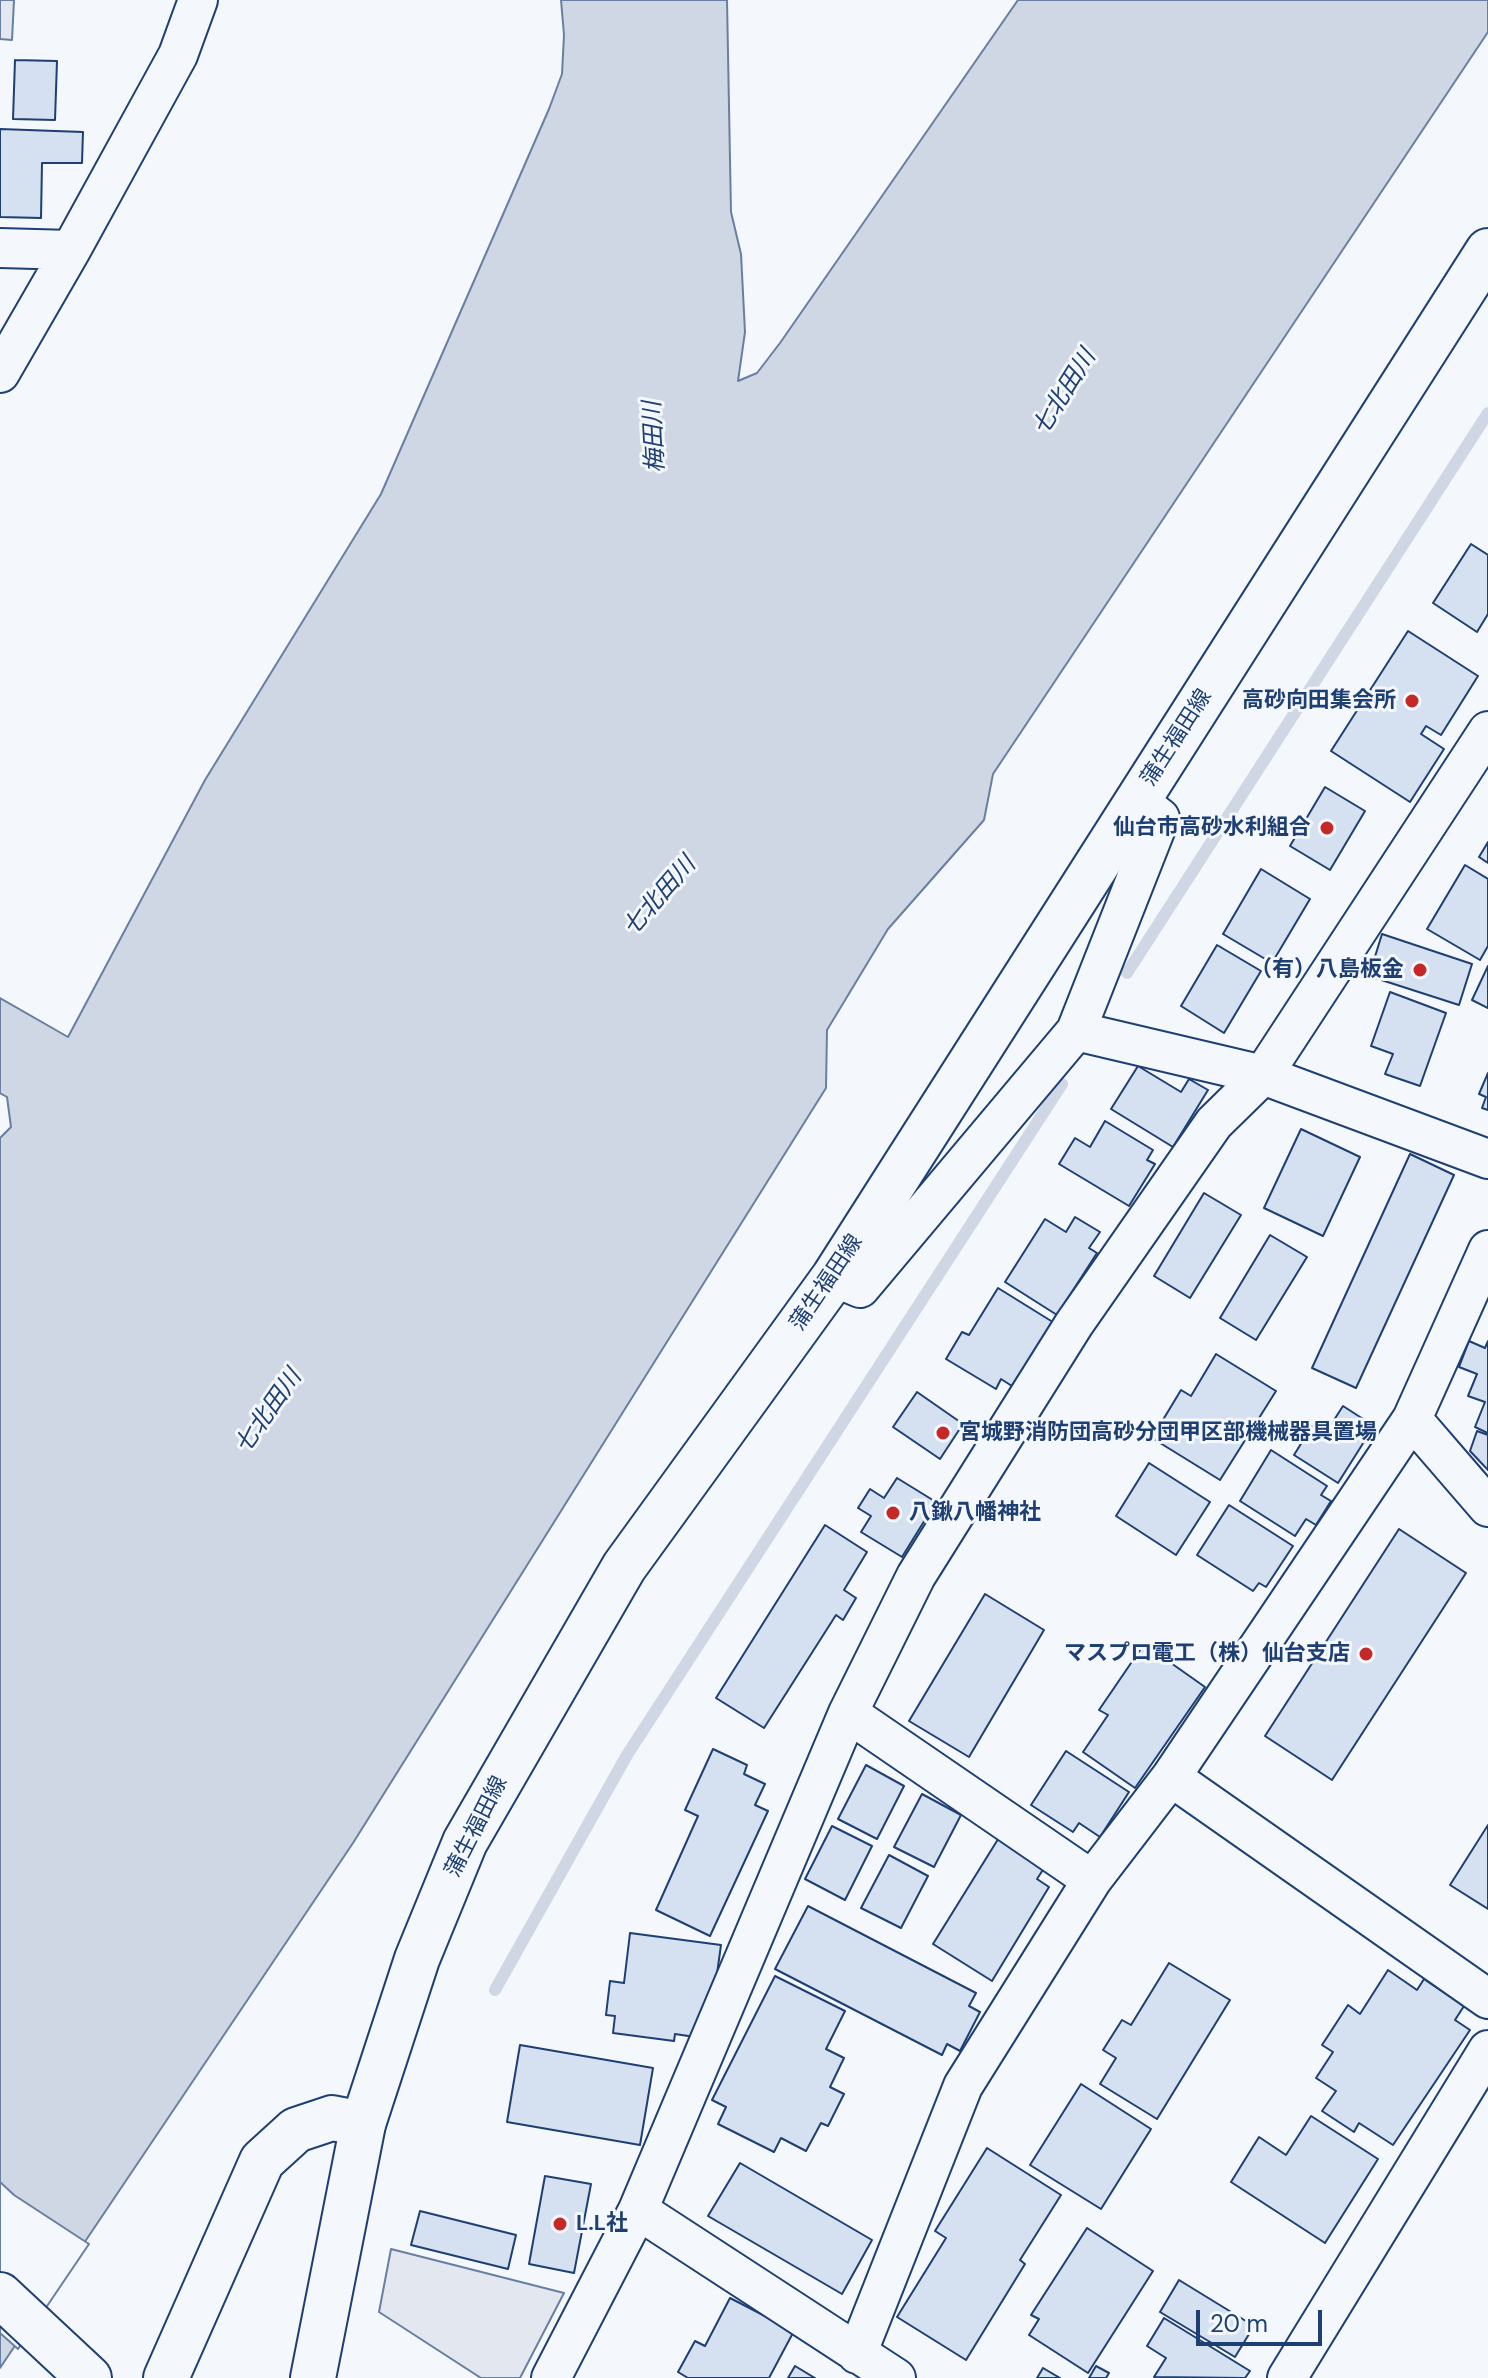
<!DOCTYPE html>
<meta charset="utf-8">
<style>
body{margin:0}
#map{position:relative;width:1488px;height:2378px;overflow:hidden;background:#f4f7fb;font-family:"DM Sans",sans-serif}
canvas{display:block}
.scale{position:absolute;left:1196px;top:2310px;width:126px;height:36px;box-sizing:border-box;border:4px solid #1d3f73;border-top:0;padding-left:10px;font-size:24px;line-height:28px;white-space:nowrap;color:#1d3f73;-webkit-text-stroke:6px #f4f7fb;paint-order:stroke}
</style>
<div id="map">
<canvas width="1488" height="2378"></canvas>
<div class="scale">20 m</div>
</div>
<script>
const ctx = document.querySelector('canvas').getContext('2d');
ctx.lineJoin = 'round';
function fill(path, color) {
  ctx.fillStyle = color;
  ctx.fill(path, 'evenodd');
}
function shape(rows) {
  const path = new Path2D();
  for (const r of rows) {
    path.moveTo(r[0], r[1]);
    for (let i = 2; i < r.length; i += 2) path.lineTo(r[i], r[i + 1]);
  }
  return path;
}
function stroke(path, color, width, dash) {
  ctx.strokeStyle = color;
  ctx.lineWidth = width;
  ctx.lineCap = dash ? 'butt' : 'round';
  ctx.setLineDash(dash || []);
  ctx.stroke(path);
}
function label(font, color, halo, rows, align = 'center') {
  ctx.font = font + ' "DM Sans","Noto Sans JP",sans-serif';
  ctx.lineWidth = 6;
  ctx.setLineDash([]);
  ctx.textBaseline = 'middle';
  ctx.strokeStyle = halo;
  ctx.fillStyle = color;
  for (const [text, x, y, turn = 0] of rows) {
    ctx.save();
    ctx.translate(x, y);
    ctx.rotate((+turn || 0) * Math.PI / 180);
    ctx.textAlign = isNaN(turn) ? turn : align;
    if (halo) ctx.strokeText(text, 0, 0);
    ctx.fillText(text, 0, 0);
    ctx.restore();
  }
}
const parking = shape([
 [0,0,14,0,12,40,0,39,0,0],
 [391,2249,564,2293,520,2378,481,2378,379,2312,391,2249]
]);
fill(parking, '#e3e8f0');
stroke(parking, '#687fa3', 2);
const water = shape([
 [561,0,727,0,731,212,741,254,745,332,738,381,757,373,780,343,1018,0,1488,0,1488,32,993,774,984,820,888,929,827,1030,826,1088,353,1843,0,2368,0,1138,11,1127,7,1097,0,1093,0,998,68,1037,205,780,381,494,549,109,562,74,564,35,561,0]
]);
fill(water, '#cfd7e4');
stroke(water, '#687fa3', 2);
const pier = shape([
 [0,2182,14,2195,89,2244,18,2349,0,2333,0,2182]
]);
fill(pier, '#f4f7fb');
stroke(pier, '#687fa3', 2);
stroke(shape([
 [1127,973,1488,413],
 [495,1990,627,1755,1062,1084]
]), '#cfd7e4', 12);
const building = shape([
 [15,60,57,61,55,120,13,119,15,60],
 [0,129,83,132,82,163,42,163,41,218,0,217,0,129],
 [1471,544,1488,555,1488,614,1477,632,1433,603,1471,544],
 [1408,631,1478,676,1441,735,1426,726,1421,734,1444,749,1410,802,1331,751,1408,631],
 [1325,787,1365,811,1330,870,1290,846,1325,787],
 [1488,842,1488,863,1479,857,1488,842],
 [1465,865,1488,879,1488,946,1480,960,1427,929,1465,865],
 [1261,869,1310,899,1272,963,1223,934,1261,869],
 [1382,934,1472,964,1459,1005,1369,976,1382,934],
 [1217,945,1261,971,1224,1033,1181,1006,1217,945],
 [1488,966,1488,1008,1472,1000,1488,966],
 [1390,992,1446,1013,1420,1086,1385,1074,1393,1054,1371,1046,1390,992],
 [1138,1066,1181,1092,1189,1079,1208,1090,1173,1147,1111,1109,1138,1066],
 [1488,1073,1488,1110,1482,1108,1486,1097,1479,1094,1488,1073],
 [1105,1121,1153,1150,1147,1160,1155,1164,1129,1206,1059,1164,1075,1138,1090,1147,1105,1121],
 [1301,1129,1360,1157,1323,1236,1264,1208,1301,1129],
 [1410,1154,1454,1175,1356,1388,1312,1368,1410,1154],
 [1204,1193,1241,1215,1190,1298,1154,1276,1204,1193],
 [1075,1217,1100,1232,1089,1248,1097,1253,1057,1315,1005,1282,1045,1219,1066,1232,1075,1217],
 [1270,1235,1307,1257,1256,1340,1220,1318,1270,1235],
 [998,1288,1056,1324,1015,1388,1001,1379,996,1389,946,1359,962,1332,969,1335,998,1288],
 [1469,1341,1485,1348,1488,1341,1488,1433,1475,1427,1485,1402,1468,1396,1477,1374,1459,1367,1469,1341],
 [1216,1354,1276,1391,1220,1480,1152,1438,1181,1390,1191,1396,1216,1354],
 [917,1392,963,1424,940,1459,893,1427,917,1392],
 [1343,1406,1374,1426,1338,1483,1294,1455,1312,1426,1325,1434,1343,1406],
 [1477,1431,1488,1435,1488,1470,1470,1451,1477,1431],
 [1271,1450,1327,1486,1321,1495,1331,1501,1316,1525,1306,1519,1295,1536,1240,1501,1271,1450],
 [1149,1463,1210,1502,1176,1555,1116,1516,1149,1463],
 [897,1478,936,1502,902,1557,861,1532,871,1516,858,1508,870,1489,884,1498,897,1478],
 [1229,1505,1293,1546,1266,1587,1259,1583,1253,1591,1197,1555,1229,1505],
 [825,1525,867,1552,844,1590,856,1598,843,1620,836,1615,764,1728,716,1698,825,1525],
 [1399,1529,1466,1573,1332,1780,1265,1736,1399,1529],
 [985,1594,1044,1630,969,1757,909,1721,985,1594],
 [1144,1644,1205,1687,1135,1788,1083,1752,1108,1715,1099,1710,1144,1644],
 [713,1749,747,1765,744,1774,765,1784,755,1805,768,1811,710,1936,656,1910,698,1816,685,1810,713,1749],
 [1066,1751,1129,1792,1100,1837,1079,1823,1073,1832,1031,1805,1066,1751],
 [866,1765,904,1786,877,1839,838,1819,866,1765],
 [922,1794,961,1815,934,1867,894,1847,922,1794],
 [1488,1825,1488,1909,1450,1885,1488,1825],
 [832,1826,872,1846,845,1900,805,1879,832,1826],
 [1000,1836,1046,1865,1037,1879,1049,1887,992,1981,933,1944,1000,1836],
 [889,1855,928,1876,901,1928,861,1908,889,1855],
 [808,1906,976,1993,969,2006,980,2012,960,2051,947,2044,942,2055,775,1969,808,1906],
 [630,1933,721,1945,716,1981,695,2037,675,2034,674,2041,613,2033,615,2016,606,2015,610,1981,624,1983,630,1933],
 [1169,1963,1230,2000,1157,2119,1100,2084,1116,2058,1103,2050,1122,2020,1131,2025,1169,1963],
 [1388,1970,1417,1990,1424,1979,1464,2006,1455,2020,1470,2030,1393,2145,1359,2123,1354,2132,1322,2111,1336,2091,1316,2078,1333,2052,1322,2045,1348,2005,1360,2014,1388,1970],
 [775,1976,845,2011,826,2049,844,2058,830,2087,844,2094,828,2126,821,2123,806,2151,781,2138,774,2152,718,2124,726,2107,712,2100,775,1976],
 [520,2045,653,2068,640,2145,507,2122,520,2045],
 [1081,2084,1151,2129,1101,2209,1030,2165,1081,2084],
 [1311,2116,1378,2159,1325,2243,1231,2182,1259,2137,1286,2155,1311,2116],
 [987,2148,1061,2195,1020,2260,1025,2264,966,2360,897,2317,946,2238,935,2231,987,2148],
 [740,2163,872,2240,842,2294,708,2216,740,2163],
 [545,2176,591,2184,574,2273,529,2264,545,2176],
 [420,2211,516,2235,508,2269,411,2245,420,2211],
 [1087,2228,1153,2271,1088,2373,1029,2335,1039,2319,1031,2315,1087,2228],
 [1179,2280,1254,2326,1235,2357,1160,2312,1179,2280],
 [730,2298,794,2331,769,2378,688,2378,678,2372,695,2341,705,2346,730,2298],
 [1164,2318,1250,2371,1245,2378,1154,2377,1166,2358,1147,2346,1164,2318],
 [795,2366,815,2378,788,2378,795,2366],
 [1096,2366,1109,2373,1106,2378,1089,2378,1096,2366],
 [1043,2368,1060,2378,1037,2378,1043,2368]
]);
fill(building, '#d5e0f0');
stroke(building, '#1d3f73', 2);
const street = shape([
 [0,248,71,250],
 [0,373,71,250,178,55,198,0],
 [1076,1031,1160,818,1137,800],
 [834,1277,860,1288,1076,1031,1263,1075,1488,1159],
 [1412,1419,1488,1507],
 [848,1713,1092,1880],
 [1171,1777,1488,1999],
 [638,2210,848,1713,916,1576,1074,1324,1214,1123,1263,1075,1488,731],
 [857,2354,963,2086,1092,1880,1171,1777,1412,1419,1488,1250],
 [551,2378,638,2210,896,2378],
 [1287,2378,1488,2050]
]);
const secondary = shape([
 [313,2378,363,2124,417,1959,465,1842,624,1567,834,1277,1488,251]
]);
const primary = shape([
 [0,2295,89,2378],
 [166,2378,262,2161,296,2130,332,2118,363,2124]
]);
stroke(street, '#1d3f73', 42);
stroke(secondary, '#1d3f73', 48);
stroke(primary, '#1d3f73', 48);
stroke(street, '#f4f7fb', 38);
stroke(secondary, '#f4f7fb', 44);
stroke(primary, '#f4f7fb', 44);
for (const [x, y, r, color] of [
 [1412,701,8,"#c62828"],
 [1327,828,8,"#c62828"],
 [1420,970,8,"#c62828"],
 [943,1433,8,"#c62828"],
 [893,1513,8,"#c62828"],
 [1366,1654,8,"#c62828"],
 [560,2224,8,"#c62828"]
]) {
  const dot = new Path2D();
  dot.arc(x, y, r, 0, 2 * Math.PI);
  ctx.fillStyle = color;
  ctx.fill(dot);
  stroke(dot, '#f4f7fb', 3);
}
label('bold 22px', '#1d3f73', '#f4f7fb', [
 ["高砂向田集会所",1396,701],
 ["仙台市高砂水利組合",1311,828],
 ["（有）八島板金",1404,970],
 ["宮城野消防団高砂分団甲区部機械器具置場",959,1433,"left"],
 ["八鍬八幡神社",909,1513,"left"],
 ["マスプロ電工（株）仙台支店",1350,1654],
 ["L.L社",576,2224,"left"]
], 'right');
label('22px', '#1d3f73', '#f4f7fb', [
 ["蒲生福田線",1177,738,-57],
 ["蒲生福田線",827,1283,-56],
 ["蒲生福田線",477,1827,-63]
]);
label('italic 24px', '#1d3f73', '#f4f7fb', [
 ["七北田川",1065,393,-58],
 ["梅田川",655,437,-93],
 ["七北田川",660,897,-49],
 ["七北田川",269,1412,-55]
]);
</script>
